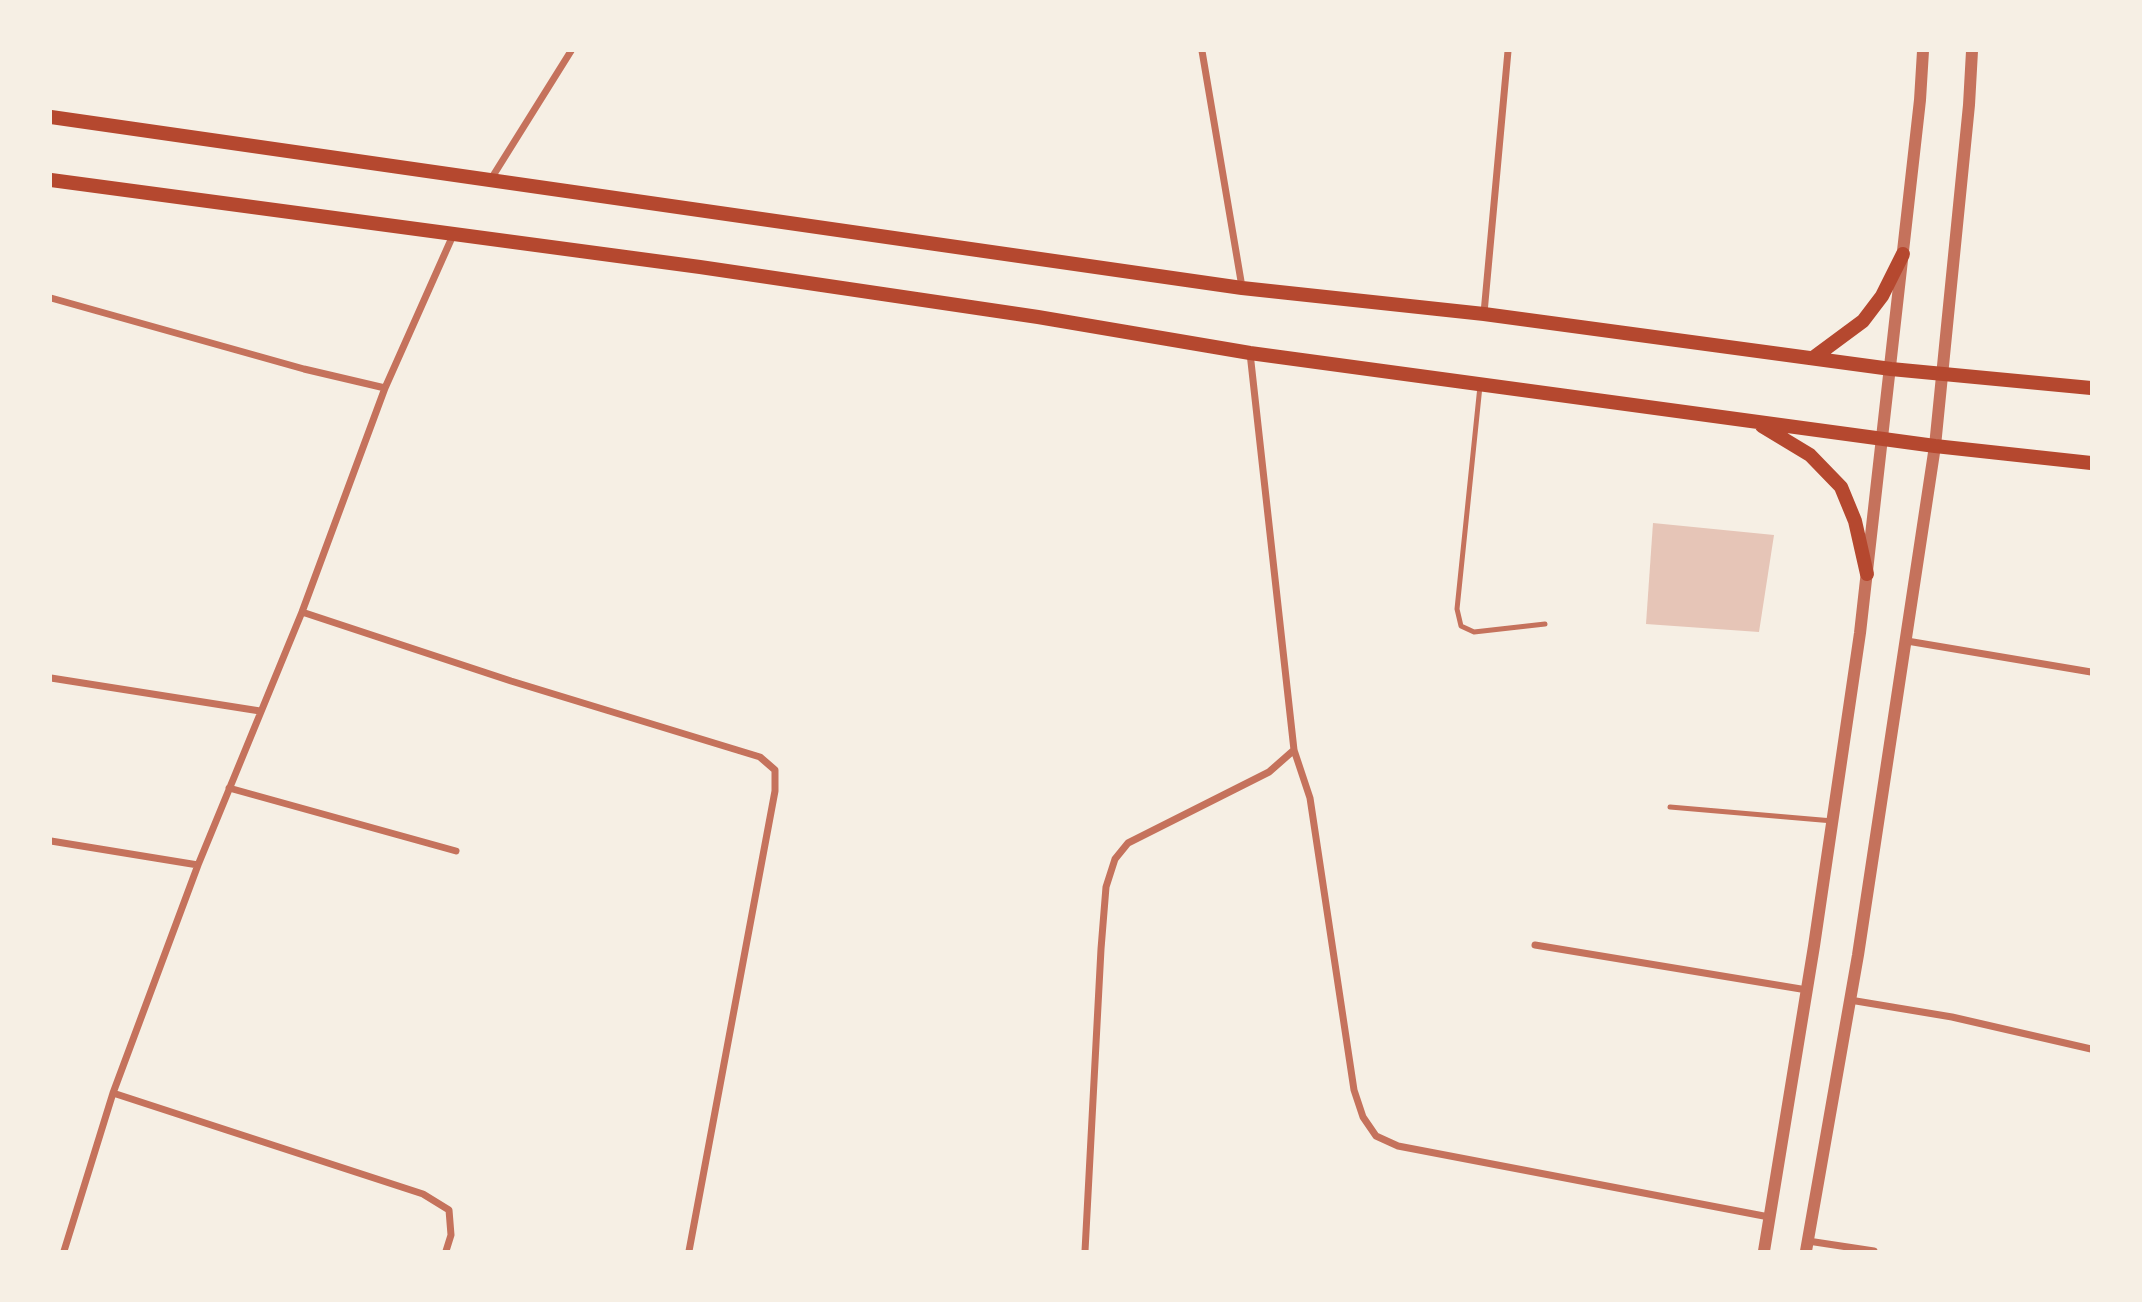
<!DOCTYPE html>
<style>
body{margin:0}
#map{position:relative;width:2142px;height:1302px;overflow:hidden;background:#f6efe4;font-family:Merriweather,serif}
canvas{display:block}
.frame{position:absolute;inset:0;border:52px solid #f6efe4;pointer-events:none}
</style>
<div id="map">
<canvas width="2142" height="1302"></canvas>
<div class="frame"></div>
</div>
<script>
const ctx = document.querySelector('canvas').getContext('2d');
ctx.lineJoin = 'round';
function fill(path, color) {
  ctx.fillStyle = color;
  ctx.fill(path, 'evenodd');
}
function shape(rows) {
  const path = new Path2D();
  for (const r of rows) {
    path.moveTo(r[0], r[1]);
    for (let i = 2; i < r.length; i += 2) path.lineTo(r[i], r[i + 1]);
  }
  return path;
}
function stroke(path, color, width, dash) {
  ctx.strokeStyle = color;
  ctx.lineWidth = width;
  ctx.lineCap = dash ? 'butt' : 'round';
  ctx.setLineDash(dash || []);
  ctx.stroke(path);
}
fill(shape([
 [1653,523,1774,535,1759,632,1646,624]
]), '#e6c5b7');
stroke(shape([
 [1480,386,1457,609,1461,626,1474,632,1545,624],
 [1670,807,1833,821]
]), '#c5725c', 5);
stroke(shape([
 [1202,51,1242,287],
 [491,179,571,51],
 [51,298,304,369,385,388],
 [1484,313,1508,51],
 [1250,353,1294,750,1310,798,1354,1090,1363,1117,1376,1136,1398,1146,1769,1217],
 [302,612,511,681,760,757,775,770,775,791,689,1251],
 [1907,641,2091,672],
 [51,678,260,711],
 [229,788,456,851],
 [51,841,198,865],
 [1535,945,1807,990],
 [1850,1000,1952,1017,2091,1049],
 [113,1093,423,1194,449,1210,451,1235,446,1251],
 [1808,1241,1874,1251],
 [64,1251,113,1093,198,865,302,612,385,388,454,233],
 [1085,1251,1101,949,1106,887,1115,859,1128,843,1269,772,1294,750]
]), '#c5725c', 7);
stroke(shape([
 [1764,1251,1814,946,1860,633,1920,100,1923,51],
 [1806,1251,1858,955,1935,446,1969,105,1972,51]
]), '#c5725c', 12);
stroke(shape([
 [51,117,1242,288,1484,314,1891,369,2091,388],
 [51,180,700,267,1038,317,1250,353,1935,446,2091,463],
 [1813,358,1863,321,1882,296,1903,254],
 [1762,426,1810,455,1841,487,1855,521,1867,574]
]), '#b5482f', 14);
</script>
